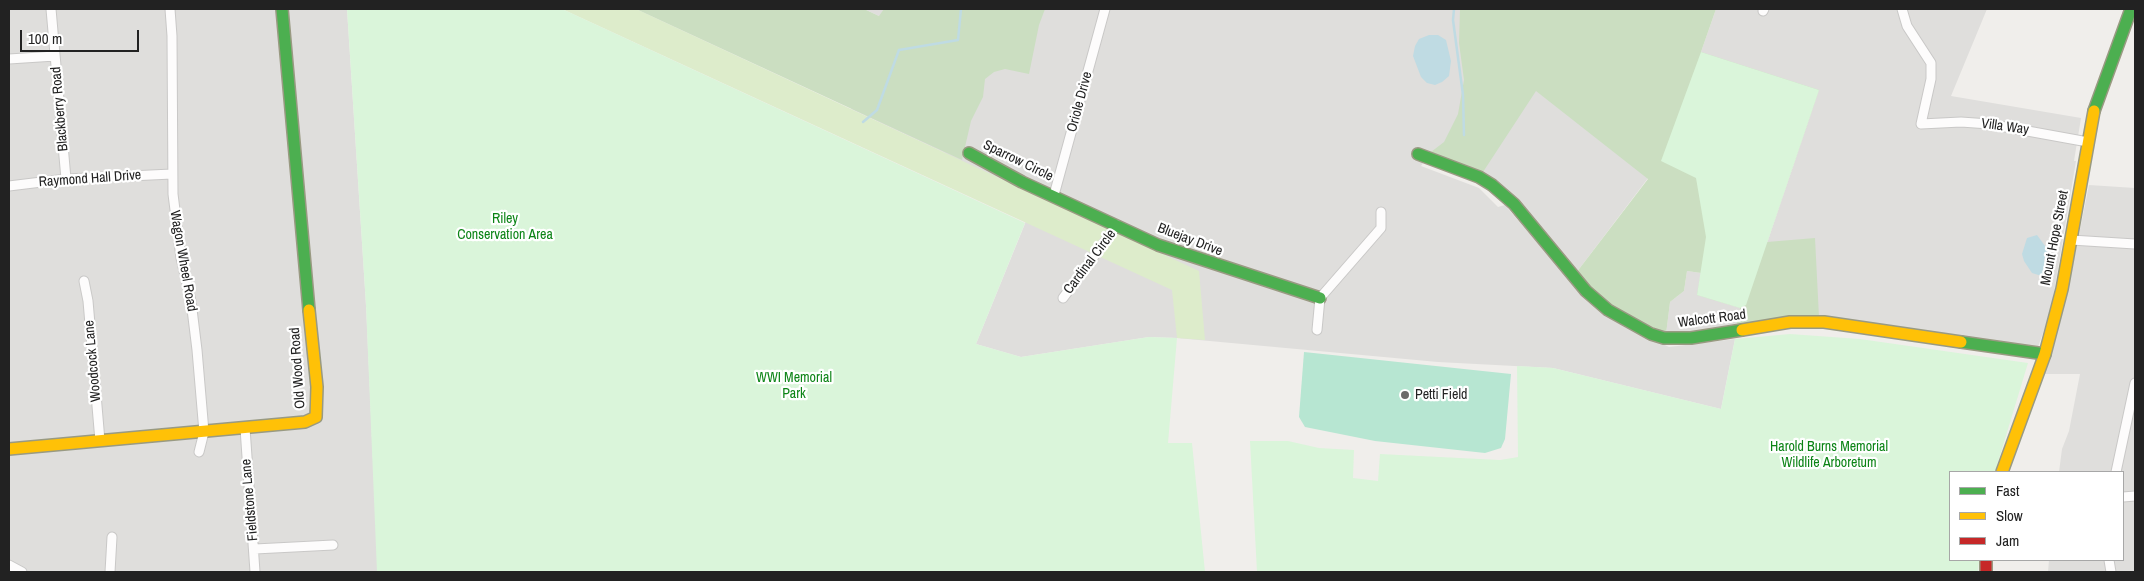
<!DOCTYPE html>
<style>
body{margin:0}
#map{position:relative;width:2144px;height:581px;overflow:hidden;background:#f0eeeb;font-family:"Archivo Narrow",sans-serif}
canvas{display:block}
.frame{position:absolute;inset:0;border:10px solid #222;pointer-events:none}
.legend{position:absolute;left:1949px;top:471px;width:175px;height:90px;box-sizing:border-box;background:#fff;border:1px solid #a7a7a7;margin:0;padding:6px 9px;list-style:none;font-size:15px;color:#222}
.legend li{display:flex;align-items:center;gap:10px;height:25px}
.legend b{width:25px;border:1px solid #a7a7a7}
.scale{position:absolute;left:20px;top:30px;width:119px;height:22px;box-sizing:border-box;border:2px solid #222;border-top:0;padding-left:6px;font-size:15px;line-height:18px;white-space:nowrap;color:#222;-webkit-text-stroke:4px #fff;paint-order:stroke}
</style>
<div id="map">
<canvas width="2144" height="581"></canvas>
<div class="frame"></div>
<ul class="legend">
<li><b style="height:6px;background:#4caf50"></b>Fast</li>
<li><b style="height:6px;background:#ffc107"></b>Slow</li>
<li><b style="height:6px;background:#c62828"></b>Jam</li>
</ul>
<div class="scale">100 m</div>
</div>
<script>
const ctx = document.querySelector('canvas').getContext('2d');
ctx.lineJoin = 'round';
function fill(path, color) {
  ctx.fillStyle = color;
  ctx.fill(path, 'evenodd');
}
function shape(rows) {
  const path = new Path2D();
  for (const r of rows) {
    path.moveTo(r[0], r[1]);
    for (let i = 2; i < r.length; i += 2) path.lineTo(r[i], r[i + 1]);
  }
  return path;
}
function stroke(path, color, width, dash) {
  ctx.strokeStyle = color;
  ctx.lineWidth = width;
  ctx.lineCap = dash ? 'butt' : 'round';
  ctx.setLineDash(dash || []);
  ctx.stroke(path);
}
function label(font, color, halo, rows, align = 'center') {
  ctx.font = font + ' "Archivo Narrow",sans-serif';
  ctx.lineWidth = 4.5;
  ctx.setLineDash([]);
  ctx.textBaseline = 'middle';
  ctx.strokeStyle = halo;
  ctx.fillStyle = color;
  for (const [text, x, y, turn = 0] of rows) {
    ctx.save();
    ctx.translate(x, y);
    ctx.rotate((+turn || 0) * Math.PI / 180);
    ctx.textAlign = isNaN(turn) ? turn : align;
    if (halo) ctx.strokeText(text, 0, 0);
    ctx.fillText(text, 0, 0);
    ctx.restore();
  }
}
fill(shape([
 [9,9,347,9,366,305,378,572,9,572],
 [864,9,1647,9,1701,52,1716,9,1987,9,1951,96,2081,118,2074,161,2076,161,2051,310,2038,347,1819,317,1767,243,1819,90,1661,161,1576,273,1483,172,1431,152,1421,166,1479,188,1498,207,1505,205,1588,302,1619,323,1669,347,1735,339,1721,409,1553,368,1438,362,1177,338,1149,337,1021,357,976,344,1033,204,943,152,851,109,879,16],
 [2089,185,2135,188,2135,572,2048,572,2049,560,2123,560,2123,472,2059,472,2062,449,2069,431,2080,374,2043,374,2066,299],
 [1687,271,1701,273,1698,295,1740,308,1736,328,1666,334,1670,302,1684,291]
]), '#dfdedc');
fill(shape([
 [562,9,636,9,1199,271,1205,340,1177,338,1172,290]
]), '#ddeccb');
fill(shape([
 [636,9,864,9,879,16,884,9,1045,9,1039,25,1029,74,1005,69,994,72,985,79,983,97,971,121,962,160],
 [1460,9,1716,9,1701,52,1819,90,1767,242,1815,238,1819,317,1736,328,1740,308,1697,295,1701,273,1687,271,1684,291,1670,302,1666,334,1614,309,1576,273,1648,179,1536,91,1483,172,1431,152,1444,142,1458,114,1464,80,1459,43]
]), '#cbdec1');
fill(shape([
 [347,9,562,9,1025,223,976,344,1021,357,1149,337,1177,338,1168,443,1192,443,1205,572,377,572,366,305],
 [1701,52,1819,90,1746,305,1740,308,1697,295,1706,237,1696,178,1661,161],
 [1790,334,1860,339,2028,363,1995,472,1950,472,1950,560,1979,560,1978,572,1257,572,1250,441,1288,441,1319,448,1354,450,1353,478,1378,481,1380,454,1500,460,1518,457,1517,366,1553,368,1721,409,1735,339]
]), '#daf5da');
fill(shape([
 [1304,352,1511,374,1505,439,1501,448,1485,453,1375,441,1305,427,1299,417]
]), '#b7e6d2');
fill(shape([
 [1429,35,1438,35,1446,40,1451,61,1449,76,1442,82,1435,85,1427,83,1421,77,1413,56,1415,46,1419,39],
 [2037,235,2048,250,2044,260,2048,267,2048,274,2045,277,2032,273,2024,261,2022,254,2027,238]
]), '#bfdbe3');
stroke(shape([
 [1454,9,1453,20,1463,95,1464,135],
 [863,122,877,110,899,50,958,40,961,9]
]), '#bfdbe3', 2.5);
const street = shape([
 [51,9,66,179],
 [170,9,172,36,173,194,181,258,191,301,197,350,204,432,199,452],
 [1902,9,1907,26,1931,63,1931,79,1921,124,1961,122,1989,124,2088,142],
 [1763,11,1764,9],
 [9,59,55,56],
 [9,186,66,179,172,174],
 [1054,195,1105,9],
 [2071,240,2135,244],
 [84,281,88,301,100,441],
 [1063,298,1117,225],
 [1317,330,1320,298,1381,228,1381,212],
 [245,428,255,572],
 [2116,472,2135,383],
 [2123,497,2135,496],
 [255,549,333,545],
 [2109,560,2111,572],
 [9,565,22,572],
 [110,572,112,537]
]);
const fast = shape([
 [282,9,309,310],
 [2094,111,2131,9],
 [969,153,1022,182,1158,245,1320,298],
 [1418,154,1479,177,1492,185,1514,204,1586,291,1608,310,1651,334,1664,338,1691,338,1742,330],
 [1961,342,2045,354]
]);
const slow = shape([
 [1742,330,1790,322,1824,322,1961,342],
 [9,449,305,422,316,417,317,387,309,310],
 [2002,472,2045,354,2062,289,2094,111]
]);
const jam = shape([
 [1986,560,1986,572]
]);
stroke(street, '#c9c8c7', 11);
stroke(fast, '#999a82', 14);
stroke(slow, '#999a82', 14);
stroke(jam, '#999a82', 14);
stroke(street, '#fdfcfc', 9);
stroke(fast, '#4caf50', 11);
stroke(slow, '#ffc107', 11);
stroke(jam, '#c62828', 11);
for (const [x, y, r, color] of [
 [1405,395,5,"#6a6968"]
]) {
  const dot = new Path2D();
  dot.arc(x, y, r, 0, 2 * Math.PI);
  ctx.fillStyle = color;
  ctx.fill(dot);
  stroke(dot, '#fff', 2);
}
label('14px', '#222', '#fff', [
 ["Oriole Drive",1080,102,-75],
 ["Blackberry Road",60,109,-95],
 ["Villa Way",2005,127,8],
 ["Sparrow Circle",1018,161,26],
 ["Raymond Hall Drive",90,179,-4],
 ["Mount Hope Street",2055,238,-79],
 ["Bluejay Drive",1190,240,21],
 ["Wagon Wheel Road",183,261,80],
 ["Cardinal Circle",1090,262,-53],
 ["Walcott Road",1712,319,-7],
 ["Woodcock Lane",93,361,-95],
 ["Old Wood Road",298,368,-94],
 ["Fieldstone Lane",250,500,-95]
]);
label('14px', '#0c8416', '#fff', [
 ["Riley",505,219],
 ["Conservation Area",505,235],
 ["WWI Memorial",794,378],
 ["Park",794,394],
 ["Harold Burns Memorial",1829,447],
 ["Wildlife Arboretum",1829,463]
]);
label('14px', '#222', '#fff', [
 ["Petti Field",1415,395]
], 'left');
</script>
